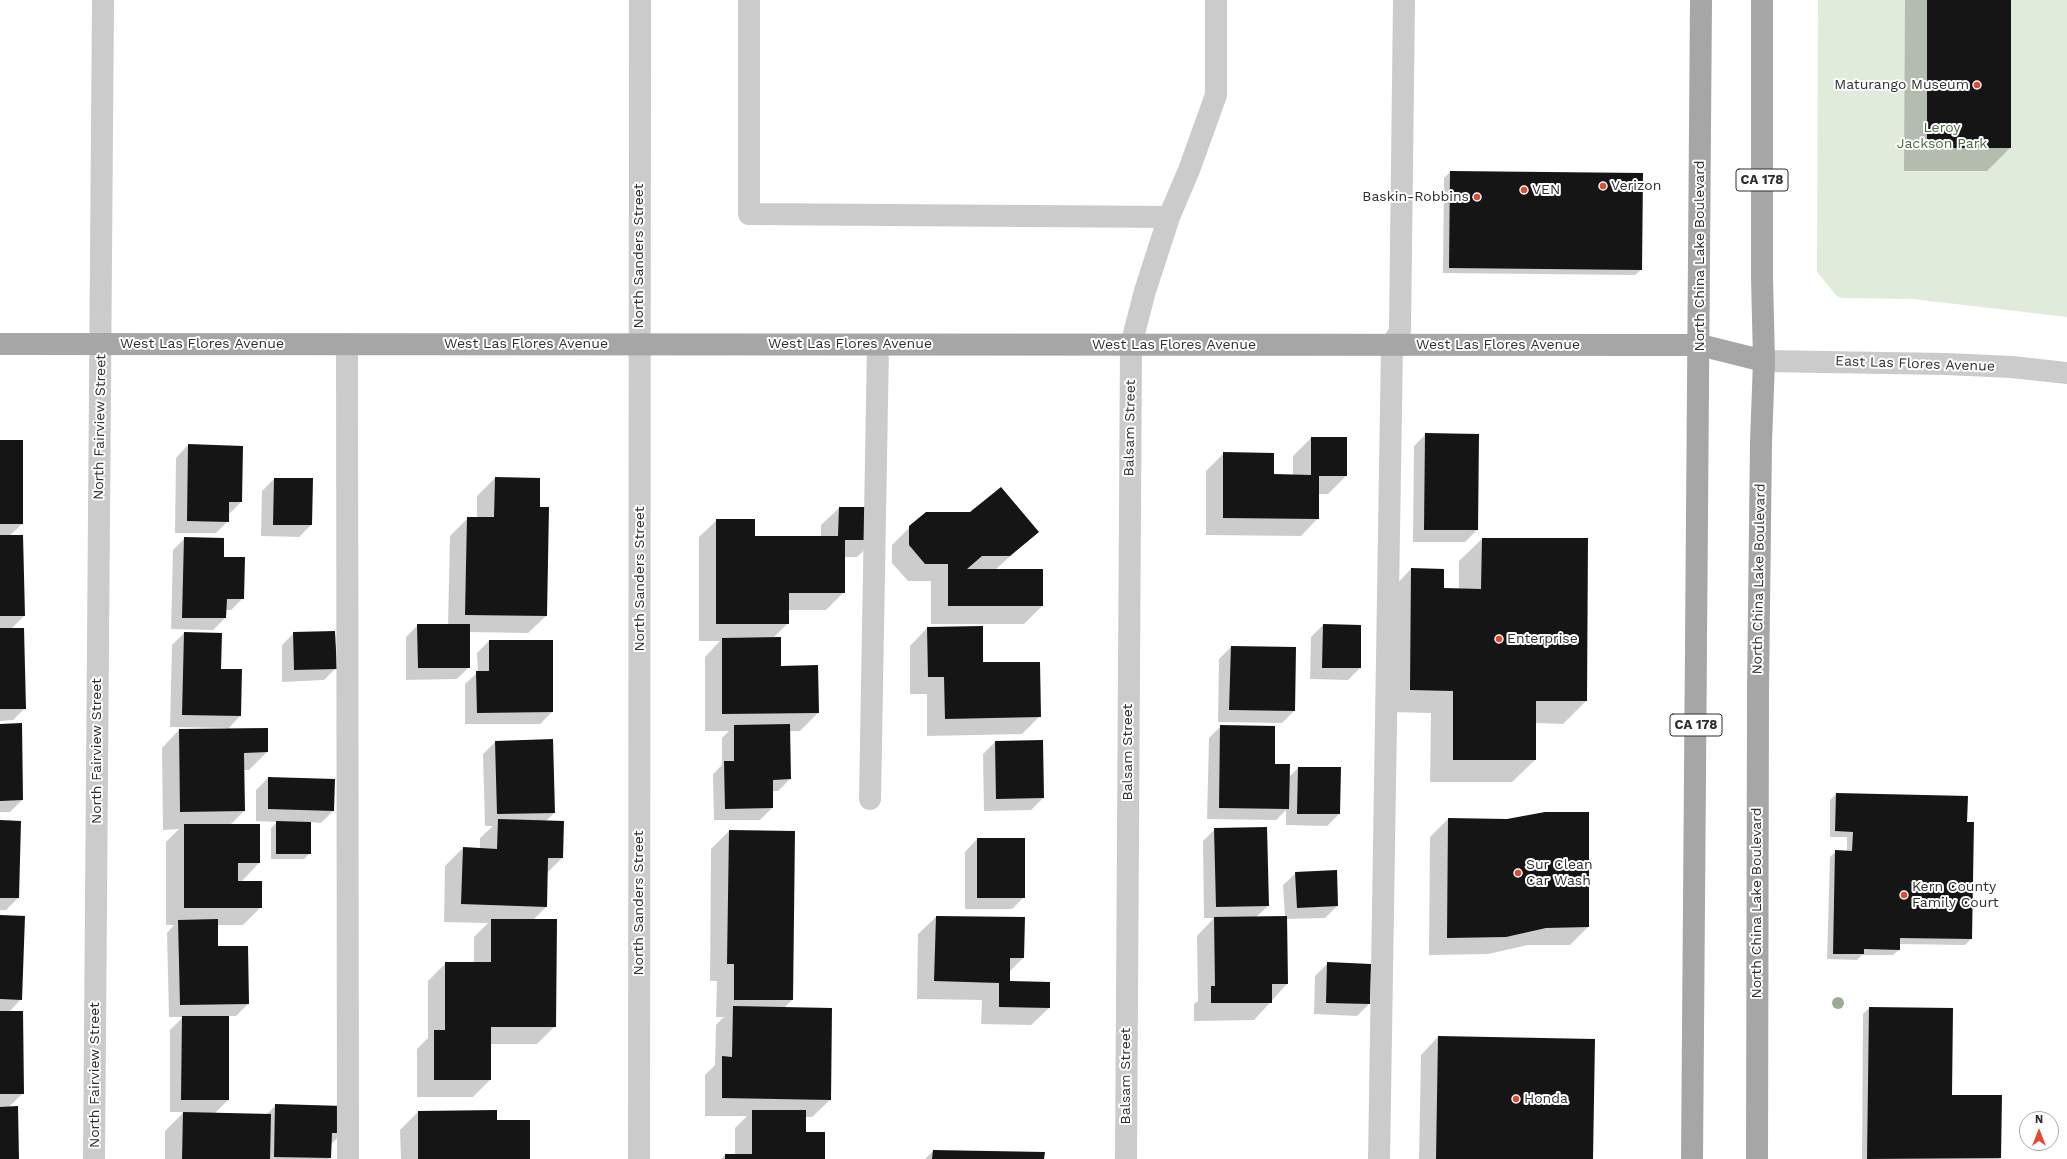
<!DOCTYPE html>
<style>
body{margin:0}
#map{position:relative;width:2067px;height:1159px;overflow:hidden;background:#fff;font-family:"Work Sans",sans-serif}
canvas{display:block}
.north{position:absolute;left:2019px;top:1111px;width:40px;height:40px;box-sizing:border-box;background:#fff;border:1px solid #ababab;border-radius:50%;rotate:0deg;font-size:11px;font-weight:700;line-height:16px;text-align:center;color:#2e2e2e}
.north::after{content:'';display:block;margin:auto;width:14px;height:18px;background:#e34931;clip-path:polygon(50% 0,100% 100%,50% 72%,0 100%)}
</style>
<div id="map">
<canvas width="2067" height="1159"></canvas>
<div class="north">N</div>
</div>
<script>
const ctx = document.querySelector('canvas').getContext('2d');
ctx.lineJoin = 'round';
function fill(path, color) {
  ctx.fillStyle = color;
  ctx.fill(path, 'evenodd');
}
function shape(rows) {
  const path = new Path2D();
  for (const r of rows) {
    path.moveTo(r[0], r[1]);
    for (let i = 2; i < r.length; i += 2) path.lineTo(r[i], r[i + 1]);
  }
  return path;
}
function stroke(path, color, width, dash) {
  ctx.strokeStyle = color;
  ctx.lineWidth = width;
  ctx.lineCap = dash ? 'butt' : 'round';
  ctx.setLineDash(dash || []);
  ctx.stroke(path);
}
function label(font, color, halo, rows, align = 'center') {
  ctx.font = font + ' "Work Sans",sans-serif';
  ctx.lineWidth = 4;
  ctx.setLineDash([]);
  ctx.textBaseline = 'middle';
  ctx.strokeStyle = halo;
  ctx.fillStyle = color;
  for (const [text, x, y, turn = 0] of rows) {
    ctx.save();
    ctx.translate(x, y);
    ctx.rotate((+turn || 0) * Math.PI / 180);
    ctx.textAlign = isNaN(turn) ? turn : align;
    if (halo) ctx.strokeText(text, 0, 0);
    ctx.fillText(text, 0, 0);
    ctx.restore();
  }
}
fill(shape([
 [1818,0,2067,0,2067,317,1913,299,1842,298,1837,296,1817,272]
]), '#e0ebdb');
fill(shape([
 [1905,0,2010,0,2010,148,1987,171,1904,171],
 [1450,172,1641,270,1635,275,1443,273,1444,178],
 [1426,434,1478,435,1477,530,1465,542,1413,542,1414,446],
 [1311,438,1346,438,1346,476,1328,494,1318,494,1318,518,1301,536,1206,535,1206,471,1224,453,1273,475,1293,475,1293,456],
 [0,441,22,524,9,536,24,616,11,629,25,708,13,720,0,721],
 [188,445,241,502,229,514,228,521,216,533,175,533,176,458],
 [495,478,539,508,546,616,528,633,469,632,469,667,457,679,406,680,406,637,418,625,448,625,450,536,468,518,477,518,477,496],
 [274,479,311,525,299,537,261,536,262,491],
 [839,508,875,540,857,557,844,557,844,592,826,610,788,610,788,623,773,638,780,667,818,713,800,731,789,731,790,779,778,791,772,791,772,808,760,820,714,820,713,774,722,765,722,738,729,731,705,731,705,657,720,641,699,641,699,537,717,520,754,537,821,537,821,525],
 [910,527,1037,532,995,570,1042,570,1042,606,1024,624,931,624,931,581,908,581,892,563,892,545],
 [185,538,223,558,243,598,231,610,226,610,225,618,213,630,171,629,173,550],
 [1482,539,1586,701,1563,724,1535,723,1535,760,1512,782,1430,782,1431,713,1388,712,1389,592,1411,569,1443,589,1459,589,1459,561],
 [1323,625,1360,668,1348,680,1310,679,1311,637],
 [927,628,982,663,1040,716,1022,734,927,736,927,694,910,694,910,646],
 [184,633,220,670,240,716,227,730,227,728,170,727,172,645],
 [294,633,336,668,324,680,282,682,282,645],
 [489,641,552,712,540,724,465,724,465,684,478,672,477,653],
 [1231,647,1295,648,1294,711,1282,723,1218,722,1219,659],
 [21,724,22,800,10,812,0,812,0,725],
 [1221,726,1289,777,1298,768,1339,814,1327,826,1286,825,1286,810,1276,820,1207,819,1209,738],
 [179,730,267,752,249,770,244,770,244,811,230,825,259,863,241,882,261,907,243,925,217,925,217,947,248,1004,236,1016,228,1016,228,1100,214,1114,266,1115,276,1105,342,1133,330,1145,329,1159,165,1159,165,1131,184,1112,170,1112,170,1030,183,1017,169,1017,167,933,174,925,166,925,166,842,179,829,163,830,162,748],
 [495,742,554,813,545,822,562,858,547,873,546,907,533,920,555,1026,537,1044,490,1044,490,1080,473,1097,417,1097,417,1049,428,1038,428,981,446,963,474,963,474,937,488,923,444,922,445,866,463,848,480,849,480,838,493,826,485,826,483,754],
 [995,742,1043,798,1031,810,984,811,983,754],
 [268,778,333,811,321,823,310,822,310,853,304,859,271,859,271,828,277,822,256,821,256,790],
 [1836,794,1971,939,1965,945,1899,944,1899,950,1893,955,1862,955,1857,960,1827,959,1830,857,1836,851,1847,852,1847,837,1830,837,1830,800],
 [1588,813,1588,927,1570,945,1528,945,1488,954,1429,955,1430,837,1448,819,1507,820],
 [0,821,18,898,6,910,0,910],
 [1215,829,1268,906,1256,917,1285,917,1283,885,1296,873,1337,906,1325,918,1286,919,1287,984,1254,1020,1194,1021,1194,1004,1198,1001,1197,936,1214,918,1204,918,1203,841],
 [729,831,794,832,792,1000,784,1008,830,1100,812,1117,805,1117,805,1133,824,1159,721,1159,725,1155,735,1155,735,1128,747,1116,705,1116,705,1075,715,1065,716,1025,724,1017,716,1017,717,981,710,981,711,849],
 [977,839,1024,897,1012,909,965,909,965,852],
 [0,916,21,999,9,1012,23,1093,9,1107,18,1159,0,1159],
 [936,917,1023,958,1009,972,1009,982,1049,1008,1031,1025,981,1024,982,1000,917,999,918,934],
 [1327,964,1369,1004,1357,1016,1314,1014,1315,976],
 [1869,1008,1951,1096,2000,1158,1999,1159,1862,1159,1863,1014],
 [1438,1037,1592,1159,1419,1159,1421,1055],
 [418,1112,529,1159,401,1159,400,1130],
 [933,1151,1043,1159,925,1159]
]), '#0003');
fill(shape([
 [1927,0,2011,0,2011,148,1927,148],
 [1450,171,1643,173,1642,270,1449,268],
 [1425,433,1479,434,1478,530,1424,530],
 [1311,437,1347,437,1347,476,1319,476,1319,519,1223,518,1223,452,1274,453,1274,474,1311,475],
 [0,440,23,440,23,524,0,524],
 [188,444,243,446,242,502,229,502,229,522,187,521],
 [495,477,540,478,540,507,549,507,547,616,465,615,467,517,494,517],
 [274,478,313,478,312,525,273,525],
 [1001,487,1039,532,1010,556,982,556,967,569,1043,569,1043,606,948,606,948,564,925,564,909,545,909,526,926,512,970,512],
 [839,507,876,507,876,540,845,540,845,593,789,593,789,624,716,624,716,519,755,519,755,536,838,536],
 [0,535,23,535,25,616,0,616],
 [184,537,224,538,224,557,245,557,244,599,227,599,226,618,182,618],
 [1482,538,1588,538,1587,701,1536,701,1536,760,1453,760,1453,691,1410,690,1411,568,1444,569,1444,588,1481,589],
 [417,624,470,624,470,668,418,668],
 [1323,624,1361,625,1361,668,1322,668],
 [983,626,983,662,1040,662,1041,717,945,719,944,677,928,677,927,627],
 [0,628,24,628,26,709,0,709],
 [335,631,337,669,294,670,293,632],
 [184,632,222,633,221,669,242,669,241,716,182,715],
 [781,637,781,666,818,665,819,713,722,714,722,638],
 [489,640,553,640,553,712,477,713,476,671,489,671],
 [1231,646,1296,647,1295,711,1229,710],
 [22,723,23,800,0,801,0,724],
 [790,724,791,779,773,780,773,808,725,809,724,761,734,761,734,725],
 [1220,725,1275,726,1275,764,1290,764,1289,809,1219,808],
 [268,728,268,752,244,753,245,811,180,812,179,729],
 [553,739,555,813,497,814,495,741],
 [1043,740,1044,798,996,799,995,741],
 [1298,767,1341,767,1340,814,1297,814],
 [268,777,335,779,334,811,268,809],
 [1836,793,1968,796,1967,822,1974,822,1972,939,1900,938,1900,950,1864,949,1864,954,1833,954,1835,850,1852,851,1853,832,1835,831],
 [1545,812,1589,812,1589,927,1546,928,1506,937,1447,938,1448,818,1507,819],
 [498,819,564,821,563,858,548,858,547,907,461,904,463,847,497,849],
 [0,820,21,821,19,898,0,898],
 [276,821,311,822,311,854,276,854],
 [184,824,260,824,260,863,238,863,238,881,262,881,262,908,184,908],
 [1267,827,1269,906,1216,907,1214,828],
 [729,830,795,831,793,1000,734,1000,734,964,727,964],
 [977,838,1025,838,1025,898,977,898],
 [1337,870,1338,906,1297,908,1295,872],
 [0,915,25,916,22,1000,0,999],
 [936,916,1025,917,1024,958,1010,958,1010,981,1050,982,1050,1008,999,1007,999,983,934,981],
 [1287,916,1288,984,1272,984,1272,1003,1211,1003,1211,986,1215,986,1214,917],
 [218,919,218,946,248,946,249,1004,180,1005,178,920],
 [491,919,557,919,556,1027,491,1027,491,1080,434,1080,434,1030,445,1030,445,962,491,962],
 [1327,962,1371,964,1370,1004,1326,1003],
 [733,1006,832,1008,831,1100,722,1098,722,1056,732,1057],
 [1869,1007,1953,1008,1952,1095,2002,1095,2001,1158,1867,1159],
 [0,1011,23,1011,24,1094,0,1094],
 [182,1016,229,1016,229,1100,181,1100],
 [1438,1036,1595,1039,1593,1159,1436,1159],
 [275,1104,344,1106,343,1133,332,1133,331,1158,274,1157],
 [18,1106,19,1159,0,1159,0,1107],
 [497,1110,497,1120,530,1120,530,1159,418,1159,418,1111],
 [752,1110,806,1110,806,1132,825,1132,825,1159,725,1159,725,1154,752,1154],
 [183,1112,271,1114,270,1159,182,1159],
 [933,1150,1045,1152,1044,1159,932,1159]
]), '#151515');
stroke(shape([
 [749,0,749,214,1169,217],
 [347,344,348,1159],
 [1764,361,1946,364,2012,367,2067,373],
 [870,799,878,345],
 [94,1159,103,0],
 [639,1159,640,0],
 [1126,1159,1131,345,1145,291,1169,217,1189,170,1216,95,1216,0],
 [1379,1159,1392,345,1400,331,1404,0]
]), '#cbcbcb', 22);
stroke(shape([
 [0,344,1700,345,1764,361],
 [1692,1159,1701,0],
 [1757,1159,1758,690,1761,443,1764,361,1762,278,1762,0]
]), '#a6a6a6', 22);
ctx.fillStyle = '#9aac94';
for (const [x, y] of [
 [1838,1003]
]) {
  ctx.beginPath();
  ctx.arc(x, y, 6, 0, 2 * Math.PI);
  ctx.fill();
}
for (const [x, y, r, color] of [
 [1977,85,4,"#e34931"],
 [1603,186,4,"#e34931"],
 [1524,190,4,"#e34931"],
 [1477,197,4,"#e34931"],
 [1499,639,4,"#e34931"],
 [1518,873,4,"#e34931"],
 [1904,895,4,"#e34931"],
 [1516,1099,4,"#e34931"]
]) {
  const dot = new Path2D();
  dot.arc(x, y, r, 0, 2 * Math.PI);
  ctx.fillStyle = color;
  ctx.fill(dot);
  stroke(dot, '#fff', 1.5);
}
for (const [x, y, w] of [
 [1762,180,52],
 [1696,725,52]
]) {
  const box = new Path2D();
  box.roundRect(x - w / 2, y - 11, w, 22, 3);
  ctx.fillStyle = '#fff';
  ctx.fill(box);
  stroke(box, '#2e2e2e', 1);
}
label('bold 13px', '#2e2e2e', null, [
 ["CA 178",1762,180],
 ["CA 178",1696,725]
]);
label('14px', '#2e2e2e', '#fff', [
 ["Maturango Museum",1969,85,"right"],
 ["Verizon",1611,186],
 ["VEN",1532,190],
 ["Baskin-Robbins",1469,197,"right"],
 ["Enterprise",1507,639],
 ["Sur Clean",1526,865],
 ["Car Wash",1526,881],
 ["Kern County",1912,887],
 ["Family Court",1912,903],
 ["Honda",1524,1099]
], 'left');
label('14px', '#47693c', '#fff', [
 ["Leroy",1942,128],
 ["Jackson Park",1942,144]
]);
label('14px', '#2e2e2e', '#fff', [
 ["North Sanders Street",639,256,-90],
 ["North China Lake Boulevard",1700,256,-90],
 ["West Las Flores Avenue",202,344],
 ["West Las Flores Avenue",526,344],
 ["West Las Flores Avenue",850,344],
 ["West Las Flores Avenue",1174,345],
 ["West Las Flores Avenue",1498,345],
 ["East Las Flores Avenue",1915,364,2],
 ["North Fairview Street",100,427,-89],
 ["Balsam Street",1130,428,-89],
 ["North Sanders Street",640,579,-90],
 ["North China Lake Boulevard",1759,579,-89],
 ["North Fairview Street",97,751,-90],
 ["Balsam Street",1128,752,-90],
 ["North Sanders Street",639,903,-90],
 ["North China Lake Boulevard",1757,903,-90],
 ["North Fairview Street",95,1075,-90],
 ["Balsam Street",1126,1076,-90]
]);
</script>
